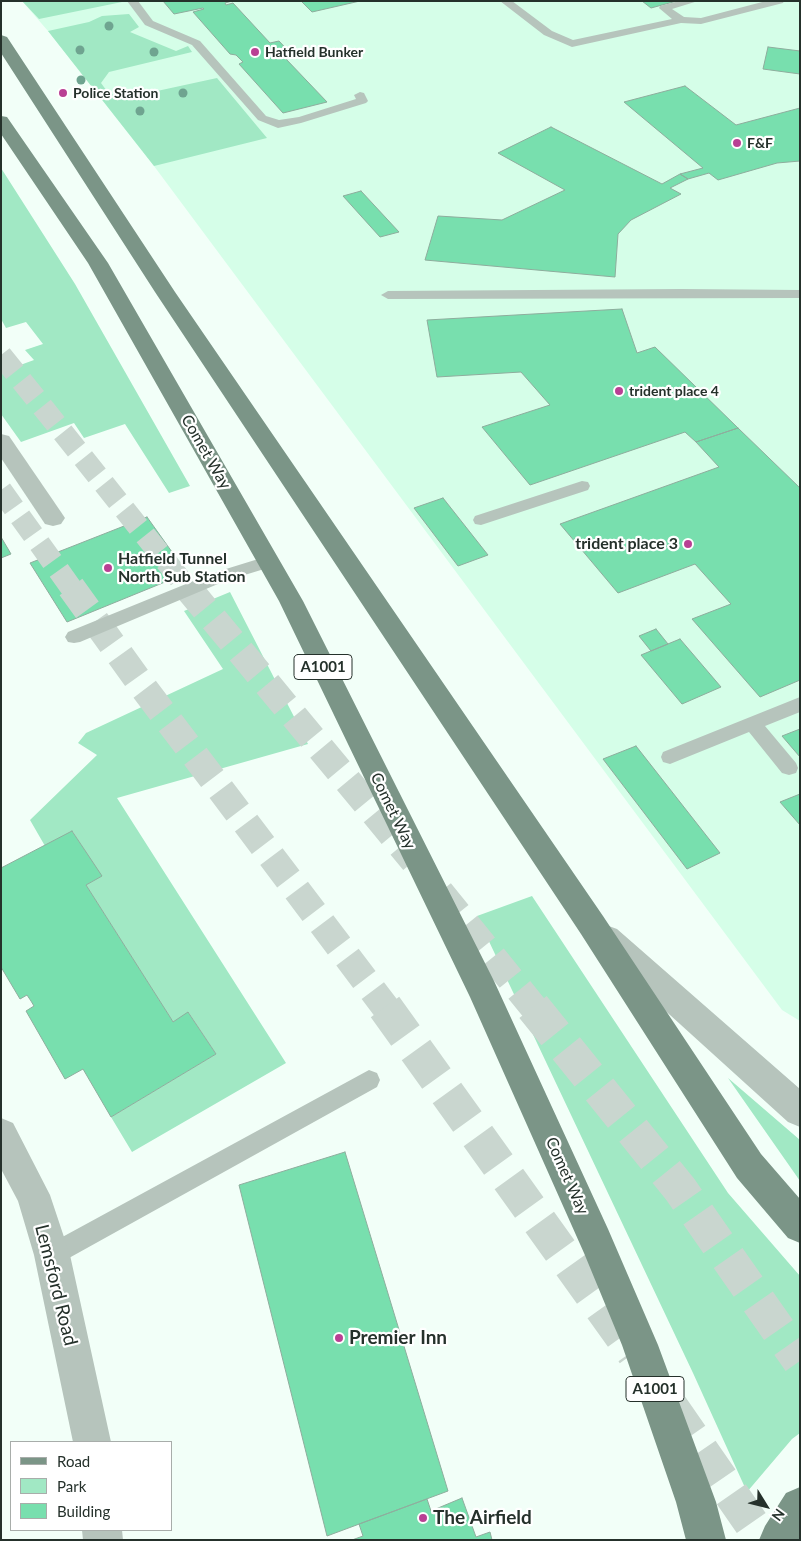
<!DOCTYPE html>
<style>
body{margin:0}
#map{position:relative;width:801px;height:1541px;overflow:hidden;background:#f2fff8;font-family:Lato,sans-serif}
canvas{display:block}
.frame{position:absolute;inset:0;border:2px solid #25312b;pointer-events:none}
.legend{position:absolute;left:10px;top:1441px;width:162px;height:90px;box-sizing:border-box;background:#fff;border:1px solid #a8adaa;margin:0;padding:6px 9px;list-style:none;font-size:15px;color:#25312b}
.legend li{display:flex;align-items:center;gap:10px;height:25px}
.legend b{width:25px;border:1px solid #a8adaa}
.north{position:absolute;left:741px;top:1481px;width:50px;height:50px;-webkit-text-stroke:4px #fff;paint-order:stroke;rotate:126deg;font-size:14px;font-weight:700;line-height:20px;text-align:center;color:#25312b}
.north::after{content:'';display:block;margin:auto;width:18px;height:22px;background:#25312b;clip-path:polygon(50% 0,100% 100%,50% 72%,0 100%)}
</style>
<div id="map">
<canvas width="801" height="1541"></canvas>
<div class="frame"></div>
<ul class="legend">
<li><b style="height:6px;background:#7b9587"></b>Road</li>
<li><b style="height:14px;background:#a1e8c4"></b>Park</li>
<li><b style="height:14px;background:#78dfae"></b>Building</li>
</ul>
<div class="north">N</div>
</div>
<script>
const ctx = document.querySelector('canvas').getContext('2d');
ctx.lineJoin = 'round';
function fill(path, color) {
  ctx.fillStyle = color;
  ctx.fill(path, 'evenodd');
}
function shape(rows) {
  const path = new Path2D();
  for (const r of rows) {
    path.moveTo(r[0], r[1]);
    for (let i = 2; i < r.length; i += 2) path.lineTo(r[i], r[i + 1]);
  }
  return path;
}
function stroke(path, color, width, dash) {
  ctx.strokeStyle = color;
  ctx.lineWidth = width;
  ctx.lineCap = dash ? 'butt' : 'round';
  ctx.setLineDash(dash || []);
  ctx.stroke(path);
}
function label(font, color, halo, rows, align = 'center') {
  ctx.font = font + ' Lato,sans-serif';
  ctx.lineWidth = 4.5;
  ctx.setLineDash([]);
  ctx.textBaseline = 'middle';
  ctx.strokeStyle = halo;
  ctx.fillStyle = color;
  for (const [text, x, y, turn = 0] of rows) {
    ctx.save();
    ctx.translate(x, y);
    ctx.rotate((+turn || 0) * Math.PI / 180);
    ctx.textAlign = isNaN(turn) ? turn : align;
    if (halo) ctx.strokeText(text, 0, 0);
    ctx.fillText(text, 0, 0);
    ctx.restore();
  }
}
fill(shape([
 [22,1,800,1,800,1021,782,1010,154,166,48,31]
]), '#d5fee8');
fill(shape([
 [22,1,122,1,122,2,39,19],
 [129,14,139,27,130,32,176,51,188,46,192,52,109,72,101,83,109,94,134,96,217,78,267,138,154,166,48,31,89,22,102,16],
 [1,168,75,284,190,486,169,493,125,424,84,438,74,423,21,442,1,414,1,372,34,360,25,350,43,344,26,322,6,328,1,319],
 [230,592,308,744,117,798,286,1063,132,1152,111,1117,216,1054,189,1013,173,1022,86,885,101,876,73,832,45,846,30,820,97,755,78,743,86,733,223,669,184,611],
 [532,896,728,1193,800,1276,800,1433,792,1439,747,1492,693,1373,477,916],
 [728,1078,800,1140,800,1181]
]), '#a1e8c4');
const building = shape([
 [163,1,232,1,225,3,226,5,233,3,270,43,279,41,294,57,286,59,327,102,283,113,239,64,243,62,236,55,230,54,193,12,204,9,203,8,174,14,163,1],
 [301,1,360,1,312,12,301,1],
 [642,1,677,1,651,8,642,1],
 [768,47,800,51,800,74,763,69,768,47],
 [685,86,736,125,800,108,800,161,777,163,718,180,709,173,688,179,680,174,703,168,624,102,685,86],
 [551,127,662,184,680,174,688,179,670,188,681,194,631,220,618,234,615,277,425,260,438,216,502,220,565,190,498,153,551,127],
 [361,191,399,232,380,237,343,196,361,191],
 [622,309,637,353,655,347,738,428,696,442,685,432,530,485,482,427,550,405,521,372,437,377,427,320,622,309],
 [738,428,800,488,800,680,760,697,692,619,731,604,695,564,618,593,560,524,719,467,696,442,738,428],
 [443,498,488,555,458,566,414,508,443,498],
 [147,517,187,573,67,622,30,563,147,517],
 [1,537,11,554,1,558,1,537],
 [656,629,668,644,651,651,639,636,656,629],
 [680,639,721,687,682,704,641,655,680,639],
 [800,729,800,757,782,736,800,729],
 [636,746,720,853,687,869,603,759,636,746],
 [800,794,800,825,780,802,800,794],
 [72,831,102,876,86,885,170,1017,173,1022,188,1012,216,1054,111,1117,83,1069,65,1079,26,1011,34,1006,31,1001,27,995,20,999,1,967,1,868,72,831],
 [345,1152,448,1491,327,1536,239,1185,345,1152],
 [462,1498,476,1537,490,1532,492,1540,352,1540,363,1536,359,1524,427,1499,431,1511,462,1498]
]);
fill(building, '#78dfae');
stroke(building, '#8ead9d', 1);
stroke(shape([
 [1,355,188,589],
 [1,490,72,589]
]), '#c9d6cf', 22, [22, 11]);
stroke(shape([
 [71,587,143,687,386,1008],
 [187,587,414,861],
 [440,892,534,1008]
]), '#c9d6cf', 28, [28, 14]);
stroke(shape([
 [385,1007,634,1353],
 [533,1007,680,1189,800,1361],
 [671,1407,763,1540]
]), '#c9d6cf', 35, [35, 18]);
fill(shape([
 [127,1,138,1,153,21,200,41,266,116,279,120,299,117,356,99,354,95,360,92,364,93,368,101,366,103,301,123,278,128,258,120,192,45,145,25,127,1],
 [500,1,512,1,552,31,573,40,672,19,659,8,660,6,679,1,698,1,672,9,684,17,701,18,766,1,784,1,783,3,701,24,681,23,572,47,544,35,500,1],
 [682,289,800,290,800,298,388,299,381,295,388,291,682,289],
 [582,481,588,482,590,486,588,490,481,525,475,524,473,520,475,516,582,481],
 [268,556,274,558,276,562,274,566,225,581,80,642,74,643,68,642,65,637,68,632,213,573,268,556],
 [800,697,800,712,765,726,796,763,798,768,796,773,789,775,782,773,749,732,670,764,663,762,661,757,663,752,800,697],
 [369,1070,377,1073,380,1080,377,1087,60,1263,52,1267,44,1263,40,1255,44,1247,369,1070]
]), '#b6c4bc');
fill(shape([
 [1,434,9,436,61,512,65,518,61,524,53,526,45,524,1,458,1,434]
]), '#b6c4bc');
fill(shape([
 [606,925,617,929,800,1089,800,1127,788,1122,595,947,591,938,595,929,606,925],
 [1,1118,13,1123,50,1195,70,1255,111,1442,73,1442,34,1255,18,1201,1,1169,1,1118],
 [82,1530,122,1530,123,1540,83,1540,82,1530]
]), '#b6c4bc');
fill(shape([
 [1,35,7,37,9,40,175,292,603,916,761,1154,800,1199,800,1243,788,1238,737,1178,581,934,155,292,1,53,1,35],
 [1,116,7,117,108,263,303,601,494,981,608,1229,658,1345,716,1502,726,1540,686,1540,676,1502,622,1345,584,1253,470,997,279,601,88,263,1,134,1,116],
 [800,1487,800,1540,759,1540,765,1526,786,1493,800,1487]
]), '#7b9587');
ctx.fillStyle = '#6fa490';
for (const [x, y] of [
 [109,26],
 [80,50],
 [154,52],
 [81,80],
 [183,93],
 [140,111]
]) {
  ctx.beginPath();
  ctx.arc(x, y, 4.5, 0, 2 * Math.PI);
  ctx.fill();
}
for (const [x, y, r, color] of [
 [255,52,5,"#b94094"],
 [63,93,5,"#b94094"],
 [737,143,5,"#b94094"],
 [619,391,5,"#b94094"],
 [688,544,5,"#b94094"],
 [108,568,5,"#b94094"],
 [339,1338,5,"#b94094"],
 [423,1518,5,"#b94094"]
]) {
  const dot = new Path2D();
  dot.arc(x, y, r, 0, 2 * Math.PI);
  ctx.fillStyle = color;
  ctx.fill(dot);
  stroke(dot, '#fff', 2);
}
label('bold 14px', '#25312b', '#fff', [
 ["Hatfield Bunker",265,52],
 ["Police Station",73,93],
 ["F&F",747,143],
 ["trident place 4",629,391]
], 'left');
for (const [x, y, w] of [
 [323,667,58],
 [655,1389,58]
]) {
  const box = new Path2D();
  box.roundRect(x - w / 2, y - 12.5, w, 25, 4);
  ctx.fillStyle = '#fff';
  ctx.fill(box);
  stroke(box, '#25312b', 1);
}
label('bold 15px', '#25312b', null, [
 ["A1001",323,667],
 ["A1001",655,1389]
]);
label('16px', '#25312b', '#fff', [
 ["Comet Way",206,452,60],
 ["Comet Way",393,811,64],
 ["Comet Way",567,1176,66]
]);
label('bold 16px', '#25312b', '#fff', [
 ["trident place 3",678,544],
 ["Hatfield Tunnel",118,559,"left"],
 ["North Sub Station",118,577,"left"]
], 'right');
label('19px', '#25312b', '#fff', [
 ["Lemsford Road",56,1285,76]
]);
label('bold 19px', '#25312b', '#fff', [
 ["Premier Inn",349,1338],
 ["The Airfield",433,1518]
], 'left');
</script>
